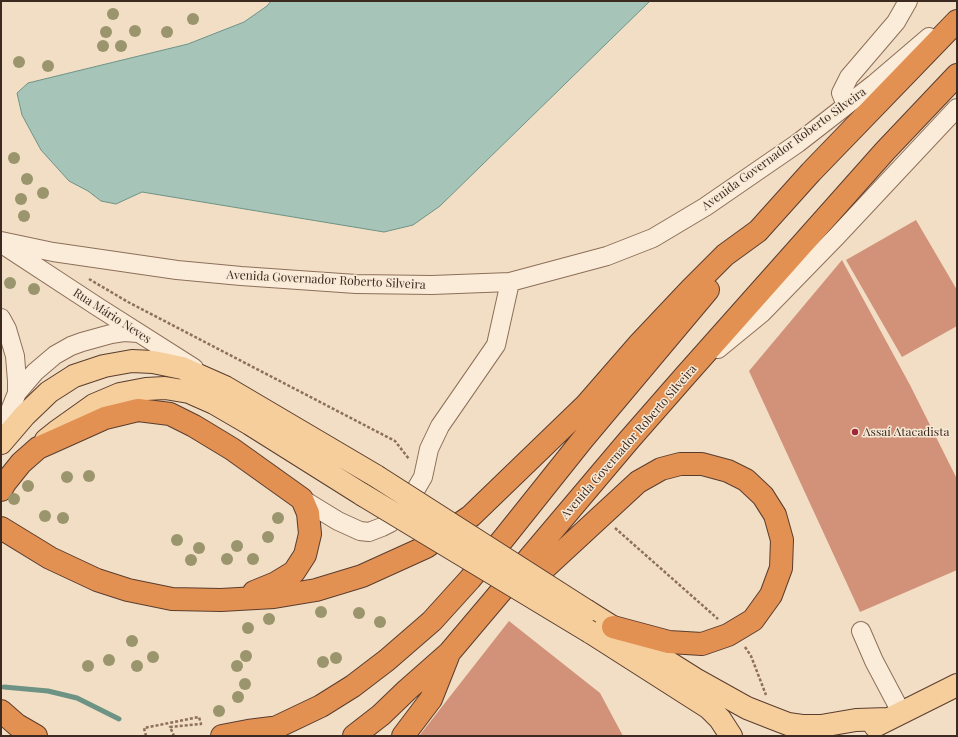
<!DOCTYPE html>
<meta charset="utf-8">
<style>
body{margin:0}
#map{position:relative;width:958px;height:737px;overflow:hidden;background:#f1dec5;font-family:"Playfair Display",serif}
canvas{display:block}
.frame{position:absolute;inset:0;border:2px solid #3c291f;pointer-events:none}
</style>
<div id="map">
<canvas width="958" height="737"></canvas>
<div class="frame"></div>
</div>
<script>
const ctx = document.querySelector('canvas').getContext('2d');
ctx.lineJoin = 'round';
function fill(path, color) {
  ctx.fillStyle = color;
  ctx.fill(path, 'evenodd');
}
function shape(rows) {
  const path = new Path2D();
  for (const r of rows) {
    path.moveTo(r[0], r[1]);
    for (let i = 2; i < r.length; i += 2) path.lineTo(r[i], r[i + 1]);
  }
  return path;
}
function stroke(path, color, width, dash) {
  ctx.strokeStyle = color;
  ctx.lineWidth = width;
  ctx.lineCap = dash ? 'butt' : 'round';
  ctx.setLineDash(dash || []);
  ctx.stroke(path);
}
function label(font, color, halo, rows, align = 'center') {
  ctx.font = font + ' "Playfair Display",serif';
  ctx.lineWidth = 3;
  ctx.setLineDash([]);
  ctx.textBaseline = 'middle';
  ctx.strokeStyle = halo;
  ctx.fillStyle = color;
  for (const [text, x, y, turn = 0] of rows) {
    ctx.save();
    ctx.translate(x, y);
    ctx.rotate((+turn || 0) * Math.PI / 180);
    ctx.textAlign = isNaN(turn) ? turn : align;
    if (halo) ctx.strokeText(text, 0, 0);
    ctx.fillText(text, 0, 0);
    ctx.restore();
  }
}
const water = shape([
 [271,1,650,1,440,206,413,225,384,232,142,192,116,204,101,201,88,191,69,181,41,150,22,115,17,93,28,83,188,44,244,22,267,6,271,1]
]);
fill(water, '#a7c4b8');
stroke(water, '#6d9385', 1);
stroke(shape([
 [4,687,48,691,77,698,119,719]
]), '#6d9385', 5);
fill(shape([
 [916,220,957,290,957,326,902,357,846,260],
 [842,260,910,385,957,479,957,570,860,612,749,371],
 [509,621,600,693,623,736,419,736]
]), '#d19279');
const minor = shape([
 [846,105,841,93,849,77,896,22,908,1],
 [1,241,53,252,177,270,241,276,356,284,432,285,510,282,607,256,653,238,705,207,798,143,874,84,929,37],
 [5,246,98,307,194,368],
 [1,318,7,329,15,356,17,381,17,393,1,433],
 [718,349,762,313,837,236,957,108],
 [17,393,35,372,55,355,71,346,82,342,111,334,124,332,138,333],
 [302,499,338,521,360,531,369,532,382,527,390,523,401,513,409,501,423,477,429,449,440,426,496,345,510,282],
 [861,631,874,661,901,712]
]);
const major = shape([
 [46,440,56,432,94,405,120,394,146,389,165,388,189,392,214,403,250,424,363,495],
 [1,443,25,415,49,392,74,376,104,366,132,361,153,362,182,368,225,387,376,476],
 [587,611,695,679,747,708,775,719,788,724,802,726,821,726,856,720,888,719],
 [590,632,709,708,720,719,731,736],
 [875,726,957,685]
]);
const highway = shape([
 [1,490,5,483,21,463,38,448,56,440,105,418,138,410,170,414,194,426,232,449,302,499,308,513,310,534,305,555,294,572,276,583,254,592],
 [1,528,50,558,97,580,128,590,172,599,221,600,274,597,316,590,362,576,426,547,471,516,586,405,640,343,690,290,725,255,758,231,811,172,957,21],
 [518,586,546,567,638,482,661,469,680,464,702,464,728,471,746,480,763,496,775,515,782,540,781,568,771,595,753,620,728,635,702,644,669,642,613,627],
 [1,711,17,725,36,736],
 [222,736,248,731,272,728],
 [258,736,321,706,353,686,387,660,432,621,470,579,504,538,583,439,708,290],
 [354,736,381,715,407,690,449,653,629,440,685,376,885,151,957,75],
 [403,736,431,699,448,656]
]);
stroke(minor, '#8d6f5a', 20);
stroke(major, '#5b3d2e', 24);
stroke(highway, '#5b3d2e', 24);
stroke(shape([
 [89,279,128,302,395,441,409,459],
 [615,528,718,619],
 [745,647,751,656,766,695],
 [146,736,144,728,199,717,201,724,170,727,174,736]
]), '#8d6f5a', 2.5, [3, 2]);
stroke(minor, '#fbecd9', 18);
stroke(major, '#f5ce9c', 22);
stroke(highway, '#e39153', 22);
const majorBridge = shape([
 [376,476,587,611],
 [363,495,590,632]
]);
stroke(majorBridge, '#5b3d2e', 24, []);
stroke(majorBridge, '#f5ce9c', 22);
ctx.fillStyle = '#9a956c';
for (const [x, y] of [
 [113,14],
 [193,19],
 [135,31],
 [106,32],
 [167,32],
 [103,46],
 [121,46],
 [19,62],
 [48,66],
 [14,158],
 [27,179],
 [43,193],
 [21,199],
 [24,216],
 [10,283],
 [34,289],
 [89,476],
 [67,477],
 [28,486],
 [14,499],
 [45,516],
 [63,518],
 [278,518],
 [268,537],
 [177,540],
 [237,546],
 [199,548],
 [227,559],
 [253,559],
 [191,560],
 [321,612],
 [359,613],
 [269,619],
 [380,622],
 [248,628],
 [132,641],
 [246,656],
 [153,657],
 [336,658],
 [109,660],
 [323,662],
 [88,666],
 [137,666],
 [237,666],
 [245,684],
 [238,697],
 [219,711]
]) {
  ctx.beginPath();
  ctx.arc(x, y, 6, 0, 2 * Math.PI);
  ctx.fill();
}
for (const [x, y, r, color] of [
 [855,432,4,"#9f2737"]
]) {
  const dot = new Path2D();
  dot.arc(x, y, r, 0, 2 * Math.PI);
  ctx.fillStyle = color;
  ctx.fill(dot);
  stroke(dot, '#f7e9d5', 1.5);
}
label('12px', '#3c291f', '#f7e9d5', [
 ["Avenida Governador Roberto Silveira",784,149,-36],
 ["Avenida Governador Roberto Silveira",326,280,3],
 ["Rua Mário Neves",112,316,33],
 ["Avenida Governador Roberto Silveira",629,442,-49]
]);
label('12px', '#3c291f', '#f7e9d5', [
 ["Assaí Atacadista",863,432]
], 'left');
</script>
